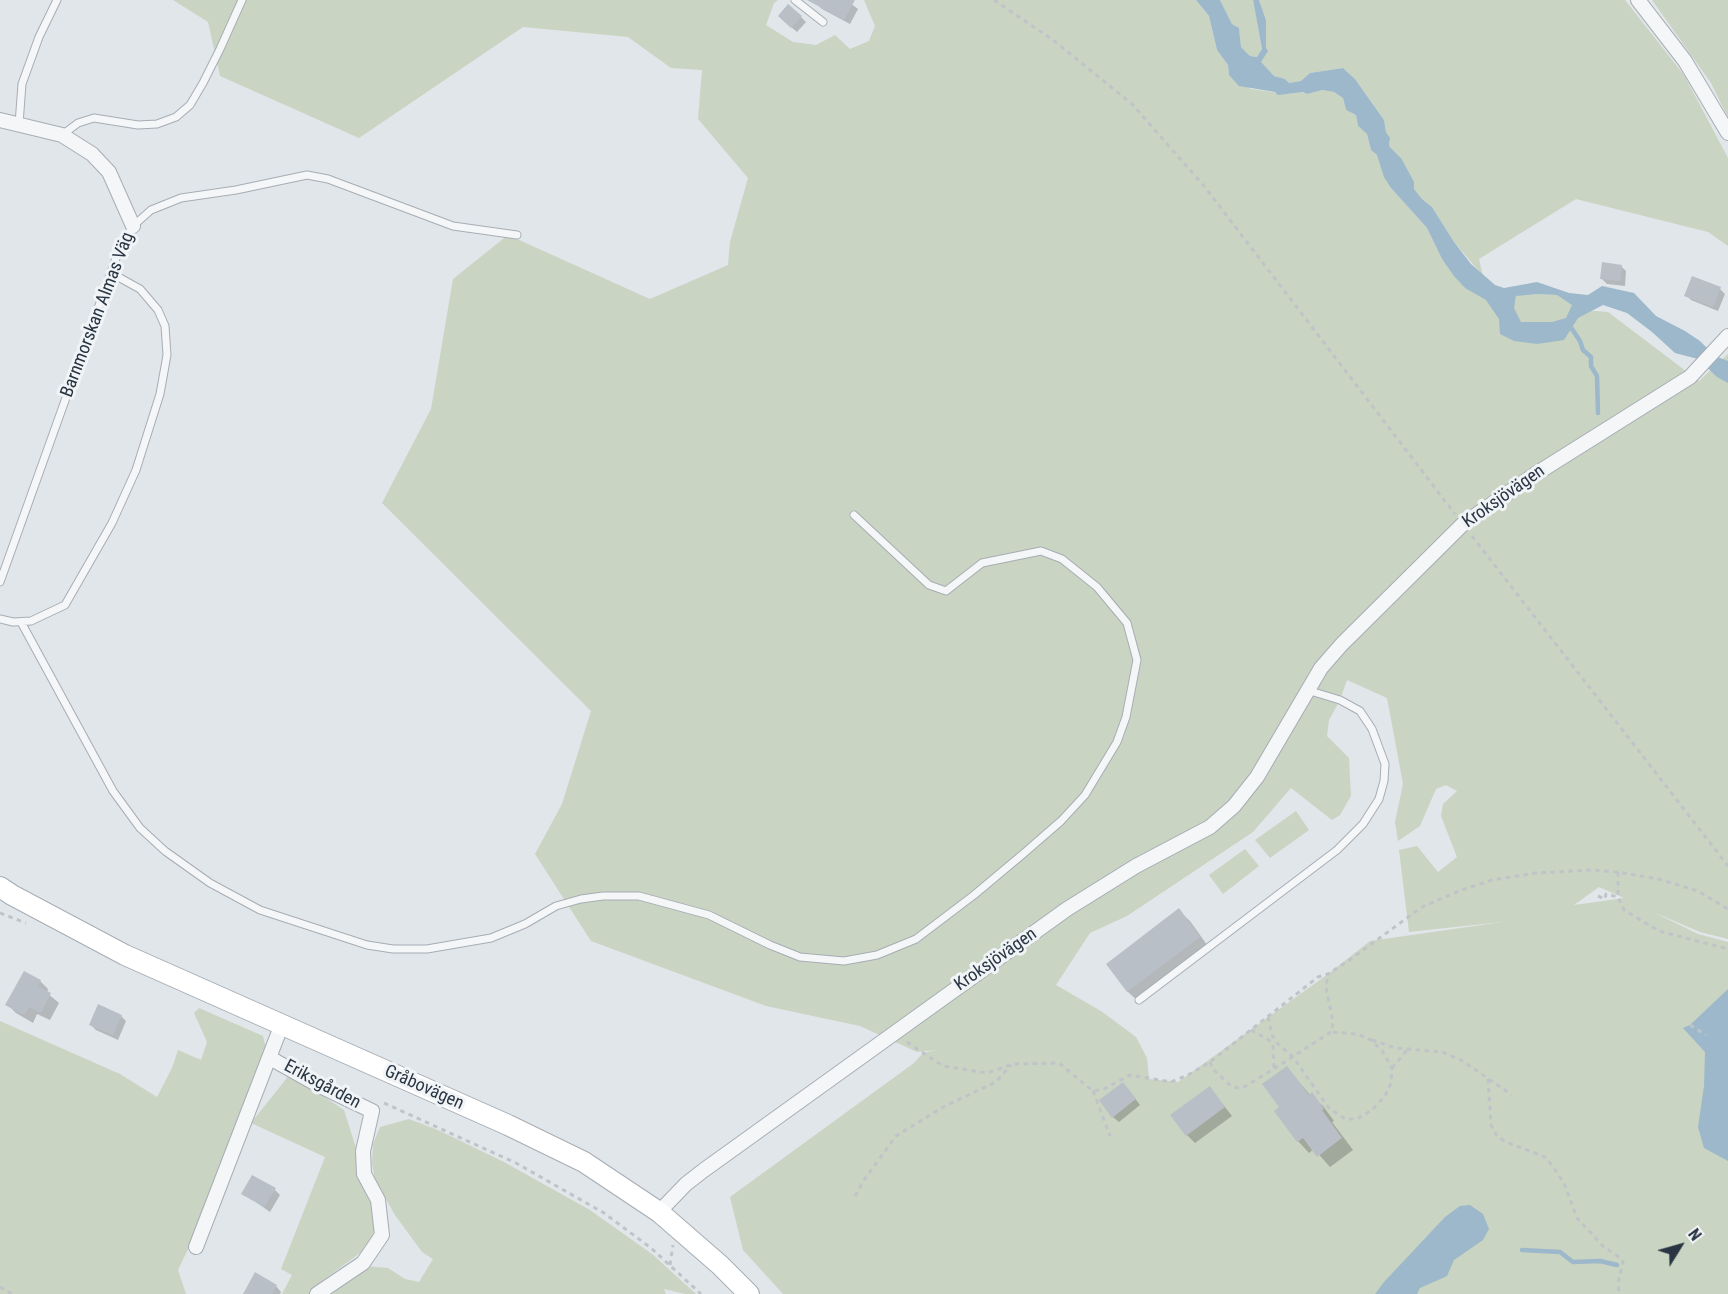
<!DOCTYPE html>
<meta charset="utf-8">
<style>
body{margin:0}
#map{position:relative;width:1728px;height:1294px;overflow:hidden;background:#e1e6ea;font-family:"Roboto Condensed",sans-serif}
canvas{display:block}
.north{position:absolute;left:1650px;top:1216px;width:60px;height:60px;-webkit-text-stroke:4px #f1f4f7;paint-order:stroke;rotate:53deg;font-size:16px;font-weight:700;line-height:24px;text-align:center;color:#293542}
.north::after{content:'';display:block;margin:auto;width:21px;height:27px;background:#293542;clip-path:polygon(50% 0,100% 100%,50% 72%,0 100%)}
</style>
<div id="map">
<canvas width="1728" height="1294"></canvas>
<div class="north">N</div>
</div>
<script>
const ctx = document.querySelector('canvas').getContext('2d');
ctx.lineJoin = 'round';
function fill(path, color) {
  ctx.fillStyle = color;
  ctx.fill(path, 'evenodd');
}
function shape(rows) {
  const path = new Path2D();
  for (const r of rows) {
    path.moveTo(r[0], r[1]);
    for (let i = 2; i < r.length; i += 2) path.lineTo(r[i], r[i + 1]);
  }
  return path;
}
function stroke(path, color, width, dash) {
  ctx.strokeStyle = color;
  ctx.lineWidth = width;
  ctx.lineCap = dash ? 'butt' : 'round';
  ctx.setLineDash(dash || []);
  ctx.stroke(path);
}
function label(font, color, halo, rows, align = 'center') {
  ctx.font = font + ' "Roboto Condensed",sans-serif';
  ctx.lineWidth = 6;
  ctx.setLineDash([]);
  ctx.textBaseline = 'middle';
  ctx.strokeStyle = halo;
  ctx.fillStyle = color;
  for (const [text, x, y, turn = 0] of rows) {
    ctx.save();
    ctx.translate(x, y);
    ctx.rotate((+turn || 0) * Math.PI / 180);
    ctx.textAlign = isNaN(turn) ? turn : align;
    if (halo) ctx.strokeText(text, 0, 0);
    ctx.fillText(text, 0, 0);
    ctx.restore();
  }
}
fill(shape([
 [173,0,778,0,774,3,766,25,793,42,816,45,835,35,850,49,869,41,875,26,864,0,1196,0,1209,16,1217,50,1228,65,1229,75,1251,89,1287,94,1303,92,1307,94,1321,90,1334,92,1343,98,1346,110,1356,115,1358,126,1367,134,1371,150,1377,155,1391,188,1427,228,1442,259,1465,288,1515,303,1516,295,1537,294,1557,295,1573,305,1572,309,1608,312,1699,381,1728,354,1728,939,1700,932,1653,912,1698,934,1728,942,1728,1294,783,1294,743,1250,730,1197,914,1063,923,1053,936,1050,917,1052,860,1026,766,1006,591,941,535,854,562,804,591,711,382,503,431,409,453,279,508,235,650,299,728,265,730,242,748,178,698,119,702,70,671,68,628,37,523,27,359,138,220,76,208,22],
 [1347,680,1387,698,1403,784,1395,822,1398,841,1420,826,1436,789,1446,785,1457,791,1443,804,1441,816,1457,857,1438,872,1417,846,1399,850,1409,932,1502,922,1370,941,1328,974,1178,1082,1149,1079,1147,1058,1136,1037,1101,1011,1056,985,1090,933,1127,916,1253,832,1291,788,1332,820,1340,815,1351,796,1349,758,1327,736,1329,720,1340,700],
 [1599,887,1624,898,1574,905],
 [1220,0,1253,0,1262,49,1257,57,1250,56,1241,47,1239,28,1232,24],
 [1259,0,1625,0,1684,75,1728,158,1728,246,1708,232,1576,199,1479,259,1483,276,1454,242,1432,207,1422,199,1414,189,1401,158,1389,146,1390,139,1386,132,1384,120,1355,79,1343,68,1310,73,1301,81,1289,83,1285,79,1274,76,1260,62,1266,48,1266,20],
 [1652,0,1728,0,1728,118,1711,83],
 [1296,811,1309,830,1270,858,1255,840],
 [1245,849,1259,866,1223,894,1209,875],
 [199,1008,263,1036,266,1049,191,1243,178,1270,186,1294,0,1294,0,1021,120,1074,157,1097,172,1068,178,1050,201,1060,207,1042,194,1013],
 [290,1074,344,1110,375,1208,377,1224,372,1236,360,1253,318,1284,310,1294,282,1294,292,1275,281,1269,325,1157,251,1123],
 [409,1119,438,1130,504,1162,590,1210,652,1254,696,1294,685,1294,664,1289,666,1294,324,1294,365,1266,388,1268,405,1279,419,1282,433,1259,422,1252,395,1215,375,1180,372,1163,373,1144,380,1127]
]), '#c9d4c2');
fill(shape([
 [1196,0,1220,0,1232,24,1239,28,1241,47,1250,56,1257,57,1262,49,1253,0,1259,0,1266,20,1266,48,1268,51,1261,62,1274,76,1285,79,1289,83,1301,81,1310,73,1343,68,1355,79,1384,120,1386,132,1390,138,1389,146,1401,158,1414,182,1414,189,1422,199,1432,207,1454,242,1471,264,1495,285,1504,288,1537,282,1569,293,1588,295,1602,286,1634,293,1656,316,1685,331,1700,341,1715,356,1728,361,1728,383,1717,377,1698,359,1675,353,1652,332,1627,313,1603,305,1578,318,1564,340,1537,344,1514,341,1500,334,1499,319,1486,300,1465,288,1454,276,1442,259,1427,228,1391,188,1384,177,1377,155,1371,150,1367,134,1358,126,1356,115,1346,110,1343,98,1334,92,1322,90,1307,94,1303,92,1278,95,1275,92,1239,86,1229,75,1228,65,1217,50,1209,16],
 [1537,294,1557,295,1572,305,1566,318,1552,322,1521,322,1514,308,1516,296],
 [1728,989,1728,1161,1704,1148,1698,1127,1704,1086,1705,1052,1683,1028,1690,1025],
 [1470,1205,1483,1214,1489,1229,1483,1240,1454,1260,1447,1276,1420,1288,1417,1294,1375,1294,1384,1282,1445,1217,1460,1206]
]), '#9cb8ca');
fill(shape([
 [819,0,846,0,858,9,850,24,822,9,817,4],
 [801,17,806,22,797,32,785,22],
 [1621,266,1626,271,1625,286,1607,284,1602,279],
 [1720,289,1725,294,1718,311,1691,300,1686,295],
 [1178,910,1190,921,1210,949,1140,1003,1128,992,1108,964],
 [40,981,48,989,47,993,59,1003,50,1020,37,1014,33,1023,16,1013,7,1004],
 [121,1016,126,1021,118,1040,96,1030,91,1025],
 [1287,1068,1310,1095,1323,1106,1334,1121,1332,1122,1353,1150,1330,1167,1314,1149,1309,1153,1298,1141,1276,1111,1281,1107],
 [1210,1088,1232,1116,1195,1143,1187,1135],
 [1128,1089,1140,1105,1119,1122,1113,1117],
 [275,1190,280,1195,270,1212,243,1193],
 [276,1286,281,1292,280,1294,248,1294]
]), '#0003');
stroke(shape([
 [1568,323,1580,341,1583,350,1591,357,1591,366,1597,376,1598,413],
 [1522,1250,1560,1252,1573,1262,1600,1261,1617,1265]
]), '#9cb8ca', 4.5);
fill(shape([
 [807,0,855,0,844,20],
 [788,4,802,16,791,28,778,16],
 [1602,262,1622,265,1620,281,1600,279],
 [1692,276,1721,287,1713,307,1684,296],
 [1179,908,1200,937,1127,992,1106,964],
 [24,971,41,980,38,986,51,993,41,1013,29,1007,24,1015,5,1005],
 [98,1004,122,1015,113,1035,89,1025],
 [1287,1066,1309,1095,1312,1092,1324,1109,1322,1110,1342,1138,1317,1157,1303,1138,1297,1142,1274,1111,1279,1107,1262,1084],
 [1123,1082,1136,1099,1112,1118,1099,1100],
 [1210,1086,1225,1107,1186,1136,1170,1115],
 [252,1175,276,1188,264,1207,241,1194],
 [255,1272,277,1285,272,1294,243,1294]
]), '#b8bfc7');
const service = shape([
 [795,0,823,22],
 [19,124,22,84,39,37,57,0],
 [62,135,78,123,94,118,138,125,157,124,176,117,190,105,203,83,220,49,242,0],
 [0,582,120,247,133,226,151,210,181,198,236,190,307,175,328,179,453,226,517,235],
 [0,619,13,622,31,621,65,605,112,523,136,470,160,394,167,355,165,326,158,310,140,289,111,273],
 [21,622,113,791,140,828,165,851,210,883,260,910,367,945,393,949,427,949,491,938,525,924,556,906,581,899,603,896,639,896,709,915,770,945,800,957,844,961,877,955,916,939,974,895,1023,854,1061,821,1085,795,1117,742,1126,717,1137,660,1127,623,1097,587,1062,559,1041,551,982,563,946,591,929,585,854,515],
 [1139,1000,1337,850,1363,824,1379,799,1384,781,1385,764,1372,729,1360,711,1340,700,1307,690]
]);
const minor = shape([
 [1638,0,1685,61,1728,133],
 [0,120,62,135,92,154,109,172,133,226],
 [270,1058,318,1085,372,1111,363,1151,364,1174,378,1200,382,1235,363,1263,317,1294],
 [659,1212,686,1184,704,1170,1067,909,1136,866,1210,827,1234,806,1257,777,1321,668,1342,644,1463,524,1534,475,1690,377,1728,336],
 [196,1247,282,1024]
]);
const secondary = shape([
 [0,887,12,895,125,955,508,1125,584,1162,659,1212,720,1265,749,1294]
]);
stroke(service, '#a6adb4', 9);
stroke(minor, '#a6adb4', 16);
stroke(secondary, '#a6adb4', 22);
stroke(shape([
 [994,0,1053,40,1132,104,1204,186,1455,514],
 [1472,536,1728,866],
 [1618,872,1618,897,1624,910,1659,931,1728,949],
 [1598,896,1605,899,1606,894,1618,897],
 [0,913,26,923],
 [1268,1017,1272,1035,1278,1044,1293,1057,1328,1107,1345,1119,1357,1119,1372,1110,1385,1096,1391,1083,1392,1068,1383,1052,1371,1040,1357,1034,1331,1032],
 [1690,1025,1706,1035],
 [1251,1030,1269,1040,1273,1046,1274,1068],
 [1372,1040,1395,1048,1442,1052,1461,1060,1512,1095],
 [907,1042,943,1066,987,1073,1013,1064,1059,1063,1093,1091,1104,1089,1130,1075,1171,1082,1188,1075,1210,1062,1318,977,1328,974,1351,959,1422,907,1459,891,1492,880,1536,873,1591,870,1618,872,1658,879,1698,891,1728,909],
 [1210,1062,1213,1069,1231,1086,1238,1088,1246,1086,1280,1065,1331,1032,1333,1023,1326,987,1328,974],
 [1392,1068,1408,1049],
 [1488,1079,1491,1125,1497,1136,1506,1142,1545,1157,1551,1164,1564,1183,1577,1218,1604,1247,1619,1257,1623,1262,1618,1283,1619,1294],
 [1093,1091,1110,1136],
 [384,1103,516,1163,604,1213,651,1248,701,1294],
 [855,1196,864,1180,896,1136,945,1106,996,1082,1011,1065],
 [670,1265,673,1245],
 [0,1287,12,1294]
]), '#bfc4c9', 3, [4.5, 4.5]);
stroke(service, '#f4f6f8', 7);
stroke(minor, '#f4f6f8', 14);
stroke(secondary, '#fff', 20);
label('18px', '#293542', '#f1f4f7', [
 ["Barnmorskan Almas Väg",98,315,-69],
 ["Kroksjövägen",1504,497,-35],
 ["Kroksjövägen",996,960,-35],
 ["Eriksgården",322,1085,28],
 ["Gråbovägen",424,1088,24]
]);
</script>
